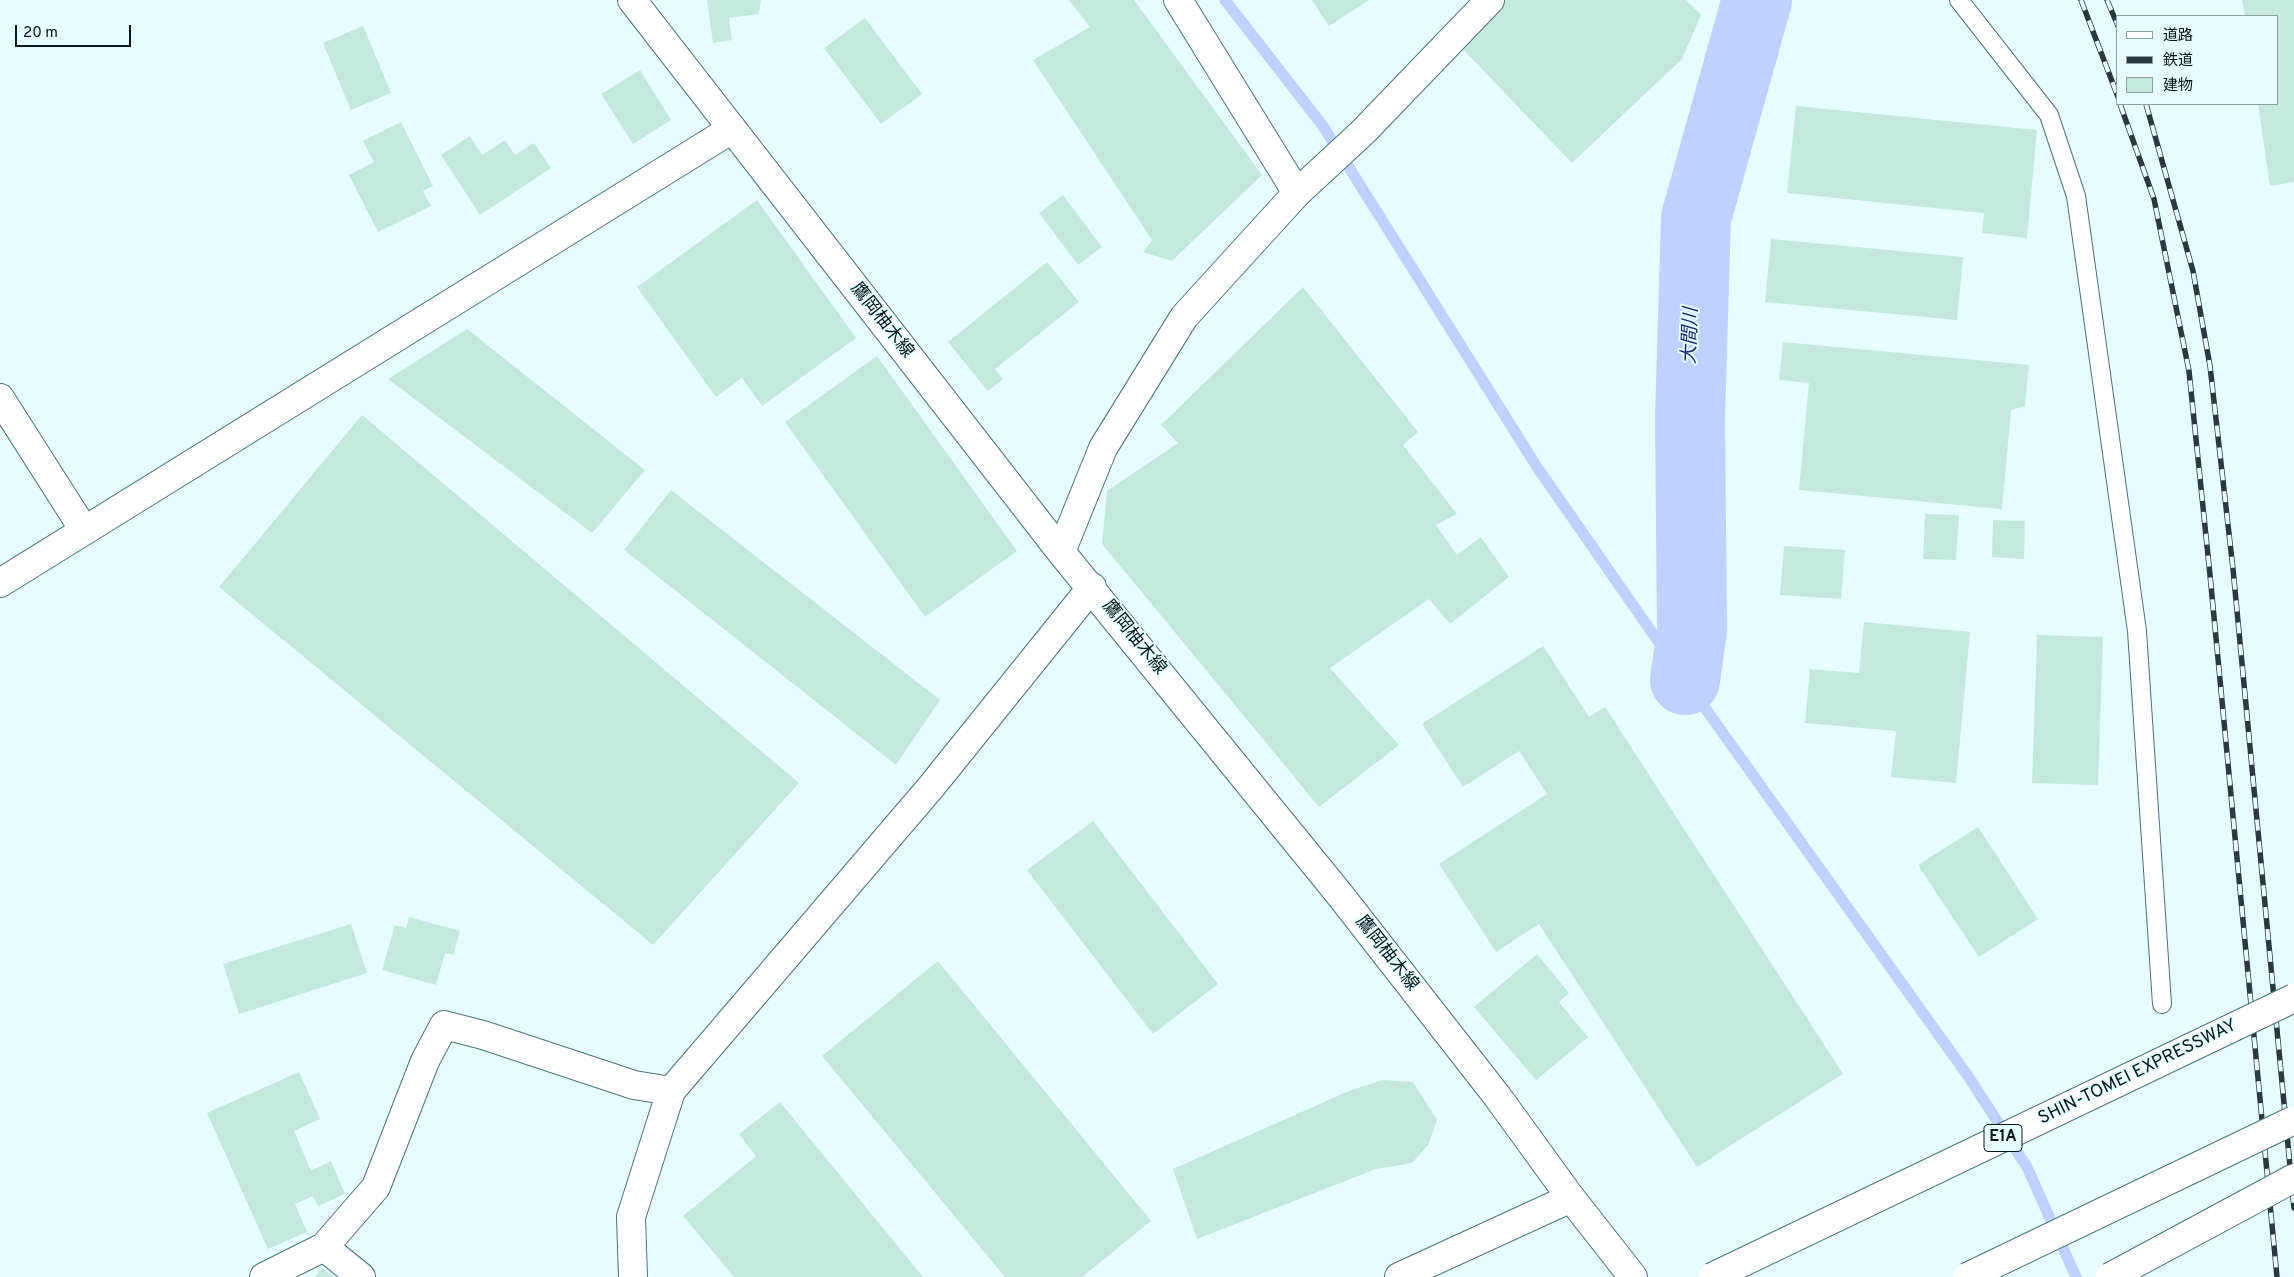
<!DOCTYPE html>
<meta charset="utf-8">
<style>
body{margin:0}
#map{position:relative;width:2294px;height:1277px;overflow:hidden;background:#e5fdff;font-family:Overpass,"Noto Sans JP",sans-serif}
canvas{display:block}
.legend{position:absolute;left:2116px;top:15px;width:162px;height:90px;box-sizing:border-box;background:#e5fdff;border:1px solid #8da1a3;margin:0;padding:6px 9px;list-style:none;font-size:15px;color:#081718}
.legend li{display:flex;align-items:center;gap:10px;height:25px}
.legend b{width:25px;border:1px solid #8da1a3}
.scale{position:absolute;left:15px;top:25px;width:116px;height:22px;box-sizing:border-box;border:2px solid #081718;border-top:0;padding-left:6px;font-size:15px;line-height:18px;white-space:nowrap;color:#081718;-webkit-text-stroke:4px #e5fdff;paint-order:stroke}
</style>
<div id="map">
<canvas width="2294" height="1277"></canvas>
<ul class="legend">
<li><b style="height:6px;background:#fff"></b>道路</li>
<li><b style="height:6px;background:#2a3a3b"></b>鉄道</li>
<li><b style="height:14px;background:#c4e9dc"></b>建物</li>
</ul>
<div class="scale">20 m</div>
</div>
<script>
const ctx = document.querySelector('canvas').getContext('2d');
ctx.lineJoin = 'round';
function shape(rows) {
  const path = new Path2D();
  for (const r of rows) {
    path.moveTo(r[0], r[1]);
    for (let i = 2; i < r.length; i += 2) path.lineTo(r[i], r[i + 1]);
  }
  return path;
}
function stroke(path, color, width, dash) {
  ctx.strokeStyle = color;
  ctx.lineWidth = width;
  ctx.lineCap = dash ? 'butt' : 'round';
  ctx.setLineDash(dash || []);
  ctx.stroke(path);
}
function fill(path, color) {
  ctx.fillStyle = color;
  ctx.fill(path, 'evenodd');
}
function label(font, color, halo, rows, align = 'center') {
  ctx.font = font + ' Overpass,"Noto Sans JP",sans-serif';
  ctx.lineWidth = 4;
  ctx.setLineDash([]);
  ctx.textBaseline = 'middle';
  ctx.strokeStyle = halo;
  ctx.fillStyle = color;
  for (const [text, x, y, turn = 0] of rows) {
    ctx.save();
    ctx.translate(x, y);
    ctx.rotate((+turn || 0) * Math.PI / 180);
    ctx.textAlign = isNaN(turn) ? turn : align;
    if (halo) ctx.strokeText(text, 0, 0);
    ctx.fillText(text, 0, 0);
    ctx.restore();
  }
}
stroke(shape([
 [1225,0,1323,126,1537,467,1685,680,1968,1076,2027,1167,2076,1277]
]), '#bdd2ff', 11);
stroke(shape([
 [1685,680,1692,630,1690,418,1696,218,1757,0]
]), '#bdd2ff', 70);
fill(shape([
 [707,0,761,0,759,14,729,18,732,40,713,43],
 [1069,0,1134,0,1262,175,1172,261,1143,252,1152,240,1033,60,1090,27],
 [1312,0,1369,0,1329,26],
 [1502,0,1686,0,1701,15,1682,59,1572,163,1457,43],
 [2242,0,2294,0,2294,182,2270,186,2258,104,2278,104,2278,16,2245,16],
 [865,18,922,94,881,124,824,48],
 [363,26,391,93,351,110,323,43],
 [640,70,671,120,633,144,601,94],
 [1796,106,2037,130,2027,238,1982,233,1984,213,1787,193],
 [401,122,433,186,423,191,431,206,378,232,349,175,374,162,363,141],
 [470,136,482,155,505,140,515,155,534,143,551,168,480,215,441,155],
 [1063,195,1102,247,1078,265,1039,213],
 [757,200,856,338,762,406,742,378,716,397,637,287],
 [1771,239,1963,257,1957,320,1765,302],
 [1047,262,1079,302,995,369,1003,379,988,391,948,342],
 [1303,287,1418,432,1403,445,1457,514,1436,525,1457,555,1481,537,1509,577,1450,624,1429,599,1330,668,1399,745,1319,807,1102,544,1107,491,1178,443,1161,425],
 [467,329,645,470,592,533,388,379],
 [1783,342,2029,365,2025,406,2011,410,2002,509,1799,490,1809,383,1779,380],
 [877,356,1017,551,925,617,785,422],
 [362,415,799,783,653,945,219,587],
 [671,490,940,700,896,765,624,550],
 [1925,514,1959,515,1956,560,1923,559],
 [1993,520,2025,521,2024,559,1992,557],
 [1784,546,1845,550,1841,599,1780,595],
 [1864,622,1970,632,1956,783,1891,777,1896,731,1805,723,1810,669,1859,673],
 [2037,635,2103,637,2098,785,2032,783],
 [1543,646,1589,717,1605,707,1843,1074,1697,1167,1539,924,1496,952,1439,864,1547,794,1519,751,1463,787,1422,724],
 [1093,821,1218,984,1153,1034,1027,870],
 [1978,827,2038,919,1979,957,1918,865],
 [409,917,460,931,453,955,445,953,436,985,382,970,395,925,406,928],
 [351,924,367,973,239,1014,223,964],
 [1537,954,1569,993,1559,1002,1588,1037,1536,1080,1474,1007],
 [938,961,1151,1221,1082,1277,1005,1277,822,1056],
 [299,1072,320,1119,294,1131,311,1171,331,1161,345,1194,318,1206,313,1196,295,1204,307,1232,268,1249,207,1113],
 [1383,1080,1413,1082,1437,1120,1428,1145,1412,1163,1376,1169,1197,1239,1173,1169,1349,1091],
 [780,1102,923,1277,734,1277,683,1216,756,1156,739,1134],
 [322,1268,333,1277,315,1277]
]), '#c4e9dc');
const lane = shape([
 [1959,0,2049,115,2076,196,2137,631,2162,1004]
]);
const street = shape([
 [1178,0,1297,193],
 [0,398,84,530],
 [0,583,732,129],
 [324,1247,361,1277],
 [264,1277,324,1247,376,1187,425,1061,444,1025,483,1035,634,1085,671,1091,931,787,1092,587],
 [633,1277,631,1217,671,1091],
 [1399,1277,1571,1198]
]);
const secondary = shape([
 [632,0,1061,552,1340,895,1497,1096,1571,1198,1633,1277],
 [1061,552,1103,448,1184,317,1297,193,1363,132,1490,0]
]);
stroke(lane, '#4e7376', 20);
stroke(street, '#4e7376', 30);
stroke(secondary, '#4e7376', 30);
stroke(lane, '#fff', 18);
stroke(street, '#fff', 28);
stroke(secondary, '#fff', 28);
const rail = shape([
 [2081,0,2118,97],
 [2107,0,2118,26],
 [2120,104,2154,199,2189,371,2210,575,2277,1277],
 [2146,104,2193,271,2210,366,2233,569,2294,1208]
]);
stroke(rail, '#2a3a3b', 5.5);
stroke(rail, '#e5fdff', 4, [11]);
const secondaryBridge = shape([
 [1967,1277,2294,1120]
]);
const highwayBridge = shape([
 [1712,1277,2294,998],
 [2110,1277,2294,1178]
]);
stroke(secondaryBridge, '#4e7376', 30, []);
stroke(highwayBridge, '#4e7376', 30, []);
stroke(secondaryBridge, '#fff', 28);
stroke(highwayBridge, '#fff', 28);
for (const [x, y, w] of [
 [2003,1138,38]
]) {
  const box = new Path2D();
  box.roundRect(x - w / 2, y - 13.5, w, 27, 4);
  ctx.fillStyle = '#e5fdff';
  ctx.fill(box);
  stroke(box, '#081718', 1);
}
label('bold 16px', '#081718', null, [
 ["E1A",2003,1138]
]);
label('18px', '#081718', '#e5fdff', [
 ["鷹岡柚木線",881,321,52],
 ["鷹岡柚木線",1133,638,51],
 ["鷹岡柚木線",1386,954,52],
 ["SHIN-TOMEI EXPRESSWAY",2138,1073,-26]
]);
label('italic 19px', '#172d6b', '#e5fdff', [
 ["大間川",1692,336,-88]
]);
</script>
